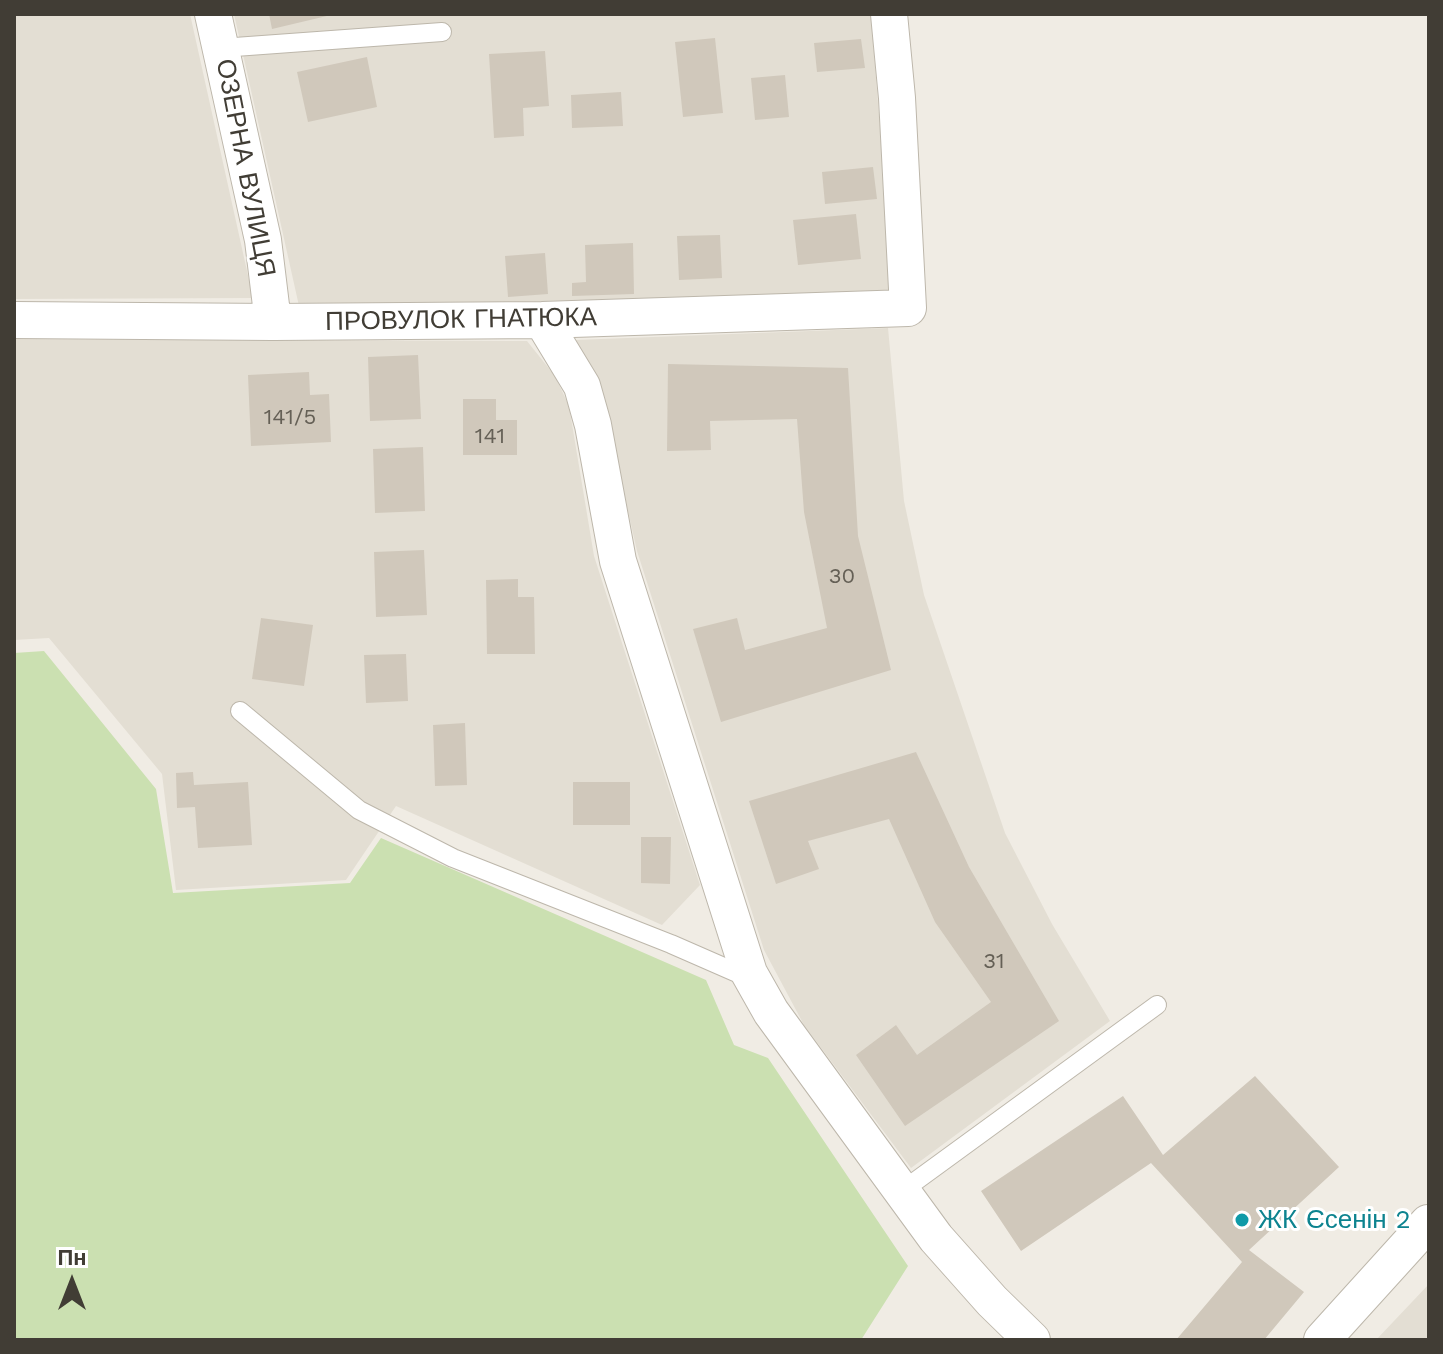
<!DOCTYPE html>
<meta charset="utf-8">
<style>
body{margin:0}
#map{position:relative;width:1443px;height:1354px;overflow:hidden;background:#f0ece4;font-family:"Work Sans",sans-serif}
canvas{display:block}
.frame{position:absolute;inset:0;border:16px solid #413d35;pointer-events:none}
.north{position:absolute;left:32px;top:1242px;width:80px;height:80px;-webkit-text-stroke:6px #fff;paint-order:stroke;rotate:0deg;font-size:22px;font-weight:700;line-height:32px;text-align:center;color:#413d35}
.north::after{content:'';display:block;margin:auto;width:28px;height:36px;background:#413d35;clip-path:polygon(50% 0,100% 100%,50% 72%,0 100%)}
</style>
<div id="map">
<canvas width="1443" height="1354"></canvas>
<div class="frame"></div>
<div class="north">Пн</div>
</div>
<script>
const ctx = document.querySelector('canvas').getContext('2d');
ctx.lineJoin = 'round';
function fill(path, color) {
  ctx.fillStyle = color;
  ctx.fill(path, 'evenodd');
}
function shape(rows) {
  const path = new Path2D();
  for (const r of rows) {
    path.moveTo(r[0], r[1]);
    for (let i = 2; i < r.length; i += 2) path.lineTo(r[i], r[i + 1]);
  }
  return path;
}
function stroke(path, color, width, dash) {
  ctx.strokeStyle = color;
  ctx.lineWidth = width;
  ctx.lineCap = dash ? 'butt' : 'round';
  ctx.setLineDash(dash || []);
  ctx.stroke(path);
}
function label(font, color, halo, rows, align = 'center') {
  ctx.font = font + ' "Work Sans",sans-serif';
  ctx.lineWidth = 6;
  ctx.setLineDash([]);
  ctx.textBaseline = 'middle';
  ctx.strokeStyle = halo;
  ctx.fillStyle = color;
  for (const [text, x, y, turn = 0] of rows) {
    ctx.save();
    ctx.translate(x, y);
    ctx.rotate((+turn || 0) * Math.PI / 180);
    ctx.textAlign = isNaN(turn) ? turn : align;
    if (halo) ctx.strokeText(text, 0, 0);
    ctx.fillText(text, 0, 0);
    ctx.restore();
  }
}
fill(shape([
 [14,14,190,14,253,298,14,299],
 [234,14,871,14,893,294,299,306],
 [888,328,904,501,924,595,1005,833,1052,924,1110,1021,911,1168,804,1025,764,950,637,551,602,396,575,340],
 [14,339,527,341,555,376,569,406,594,556,700,885,662,925,396,806,346,880,176,890,162,774,49,638,14,640],
 [1429,1284,1429,1340,1376,1340]
]), '#e3ded3');
fill(shape([
 [44,651,156,789,173,893,350,883,381,838,706,980,734,1045,768,1058,908,1266,861,1340,14,1340,14,653]
]), '#cbe0b1');
fill(shape([
 [269,14,331,14,331,15,272,29],
 [715,38,723,113,683,117,675,42],
 [861,39,865,68,817,72,814,43],
 [545,51,549,106,523,108,524,136,494,138,489,54],
 [367,57,377,107,308,122,297,72],
 [785,75,789,117,755,120,751,78],
 [621,92,623,126,572,128,571,95],
 [873,167,877,199,825,204,822,172],
 [856,214,861,259,798,265,793,220],
 [720,235,722,278,679,280,677,236],
 [633,243,634,294,572,296,572,283,586,282,585,245],
 [545,253,548,294,508,297,505,256],
 [418,355,421,419,370,421,368,357],
 [668,364,848,368,858,536,891,670,721,722,693,629,737,618,745,650,827,628,804,512,797,419,710,421,711,450,667,451],
 [309,372,310,395,329,394,331,442,251,446,248,375],
 [463,399,496,399,496,420,517,420,517,455,463,455],
 [423,447,425,511,375,513,373,449],
 [424,550,427,615,376,617,374,552],
 [518,579,518,597,534,597,535,654,487,654,486,580],
 [261,618,313,625,304,686,252,679],
 [406,654,408,701,366,703,364,655],
 [465,723,467,785,435,786,433,725],
 [916,752,969,867,1059,1021,905,1126,856,1055,896,1025,917,1055,991,1002,935,922,889,819,808,841,819,869,776,884,749,801],
 [193,772,194,785,248,782,252,845,198,848,195,807,177,808,176,773],
 [573,782,630,782,630,825,573,825],
 [641,837,671,837,670,884,641,883],
 [1255,1076,1339,1167,1249,1250,1304,1292,1264,1340,1176,1340,1242,1262,1151,1163,1021,1251,981,1191,1123,1096,1163,1155]
]), '#d0c8bb');
const lane = shape([
 [221,48,442,32],
 [240,711,359,810,453,858,671,944,735,972,749,973],
 [902,1191,1157,1005]
]);
const street = shape([
 [213,14,263,240,273,322],
 [14,320,273,322,542,320,908,308,897,98,889,14],
 [542,320,582,386,593,425,618,561,749,973,771,1012,936,1238,992,1301,1032,1340],
 [1322,1340,1428,1223]
]);
stroke(lane, '#bdb7ab', 20);
stroke(street, '#bdb7ab', 38);
stroke(lane, '#fff', 18);
stroke(street, '#fff', 36);
for (const [x, y, r, color] of [
 [1242,1220,8,"#0f9aa8"]
]) {
  const dot = new Path2D();
  dot.arc(x, y, r, 0, 2 * Math.PI);
  ctx.fillStyle = color;
  ctx.fill(dot);
  stroke(dot, '#fff', 3);
}
label('22px', '#656056', null, [
 ["141/5",290,418],
 ["141",490,437],
 ["30",842,577],
 ["31",994,962]
]);
label('26px', '#413d35', '#fff', [
 ["ОЗЕРНА ВУЛИЦЯ",245,168,79],
 ["ПРОВУЛОК ГНАТЮКА",461,320,-1]
]);
label('26px', '#0d838f', '#fff', [
 ["ЖК Єсенін 2",1258,1220]
], 'left');
</script>
